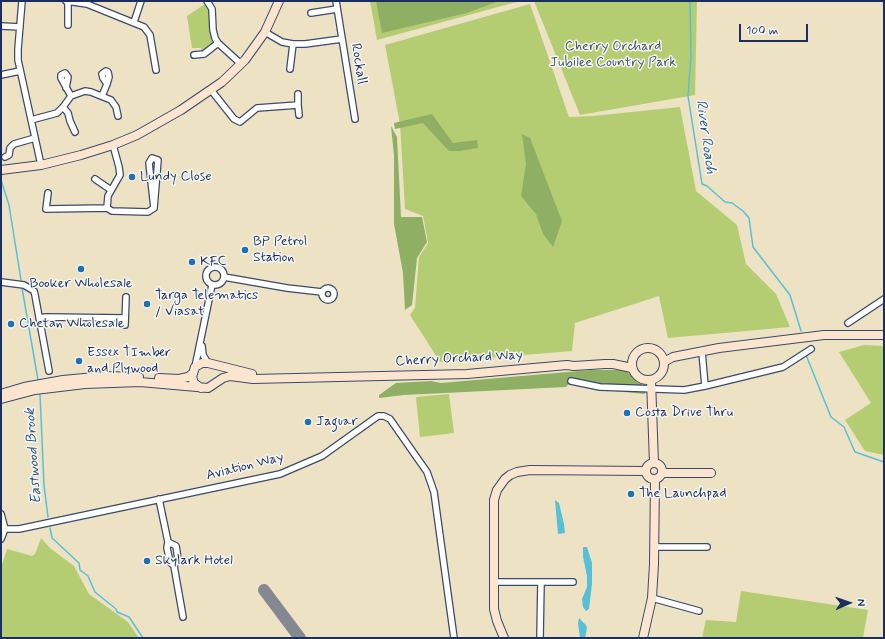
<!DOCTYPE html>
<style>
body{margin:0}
#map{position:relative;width:885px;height:639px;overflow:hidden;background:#ede2c4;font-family:Mynerve,sans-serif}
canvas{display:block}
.frame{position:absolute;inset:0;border:2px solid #1b2f5e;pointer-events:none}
.north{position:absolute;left:829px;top:583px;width:40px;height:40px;-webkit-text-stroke:3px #f6f6f2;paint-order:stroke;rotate:88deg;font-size:11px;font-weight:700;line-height:16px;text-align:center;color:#1b2f5e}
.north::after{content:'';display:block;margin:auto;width:14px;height:18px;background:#1b2f5e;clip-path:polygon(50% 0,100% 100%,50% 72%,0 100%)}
.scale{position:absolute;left:739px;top:24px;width:69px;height:18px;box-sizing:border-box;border:2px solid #1b2f5e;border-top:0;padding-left:5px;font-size:12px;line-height:14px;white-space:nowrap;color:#1b2f5e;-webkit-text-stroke:3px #f6f6f2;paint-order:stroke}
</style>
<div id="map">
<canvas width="885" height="639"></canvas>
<div class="frame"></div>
<div class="north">N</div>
<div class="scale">100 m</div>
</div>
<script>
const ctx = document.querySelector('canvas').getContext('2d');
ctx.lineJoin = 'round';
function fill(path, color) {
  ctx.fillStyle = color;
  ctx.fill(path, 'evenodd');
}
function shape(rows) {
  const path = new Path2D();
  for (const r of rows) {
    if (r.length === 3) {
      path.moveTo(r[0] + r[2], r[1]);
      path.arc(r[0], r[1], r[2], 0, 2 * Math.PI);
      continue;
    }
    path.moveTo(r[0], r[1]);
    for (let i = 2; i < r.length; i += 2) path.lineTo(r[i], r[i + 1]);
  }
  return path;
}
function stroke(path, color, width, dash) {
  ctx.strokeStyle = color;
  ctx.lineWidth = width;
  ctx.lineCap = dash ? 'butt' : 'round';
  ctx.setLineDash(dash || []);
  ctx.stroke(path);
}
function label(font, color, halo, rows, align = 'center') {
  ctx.font = font + ' Mynerve,sans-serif';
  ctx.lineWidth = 3;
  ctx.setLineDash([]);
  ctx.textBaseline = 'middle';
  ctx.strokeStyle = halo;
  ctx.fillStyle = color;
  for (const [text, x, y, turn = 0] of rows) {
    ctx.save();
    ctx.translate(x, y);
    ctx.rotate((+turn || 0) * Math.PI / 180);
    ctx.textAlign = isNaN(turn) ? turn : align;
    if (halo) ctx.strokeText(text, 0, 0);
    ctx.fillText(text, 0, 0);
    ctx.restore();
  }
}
fill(shape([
 [370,1,520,1,377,40],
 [534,1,697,1,695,95,580,115],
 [208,2,218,43,208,51,202,52,201,48,192,48,187,16],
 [530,4,569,117,593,116,680,107,696,191,737,225,746,264,776,294,790,327,668,338,659,296,575,323,572,351,440,362,410,315,415,308,419,257,428,243,423,216,405,209,400,124,385,45],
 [864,345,884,346,884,455,865,451,845,420,871,403,839,352],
 [449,394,454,433,420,437,416,397],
 [41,538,50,548,74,566,89,594,128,622,139,638,1,638,1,568,7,549,32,556,35,554],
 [741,591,868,610,863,638,702,638,706,620,736,622]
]), '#b4cd72');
fill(shape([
 [376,1,499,1,467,13,382,33],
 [432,114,453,143,477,140,478,148,460,151,449,151,423,123,395,129,394,123],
 [391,126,397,137,401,217,422,217,427,242,417,258,412,305,405,310,403,273,394,224,394,156],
 [522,134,530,138,562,221,553,247,543,234,536,214,521,196,526,164],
 [591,370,626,370,634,379,643,382,645,394,603,390,599,385,573,379,566,387,404,395,379,398,379,395,396,383,431,381,441,383]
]), '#8fb064');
fill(shape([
 [555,500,559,503,564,524,565,533,558,534],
 [583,547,587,547,592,563,592,584,589,609,586,611,583,607,582,599,587,587,587,576,583,557],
 [579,618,586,625,587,628,585,638,580,638,578,623]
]), '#58c0d6');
stroke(shape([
 [690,1,691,56,688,96,702,184,707,186,725,202,732,203,743,211,749,218,753,247,790,295,801,331],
 [1,180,9,205,21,280],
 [22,288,38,380],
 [806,355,831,417,844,427,855,452,884,462],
 [40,394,44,485,48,517],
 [50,528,52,538,79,563,80,570,88,576,95,592,116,609,117,612,129,617,143,638]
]), '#58c0d6', 1.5);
stroke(shape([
 [264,590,300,638]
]), '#848891', 12);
const street = shape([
 [22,1,18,49,18,60,41,165],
 [66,1,87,4,144,27,150,35,156,70],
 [207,1,212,9,213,30,215,38,218,43,241,64],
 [336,1,355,119],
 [311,13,337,9],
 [134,22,141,1],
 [68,25,68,1],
 [1,26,20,27],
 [265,32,282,42,293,44,305,44,342,39],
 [194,55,204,54,218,43],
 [290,69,293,44],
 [1,75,20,71],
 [66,88,68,77,65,73,61,75,61,78,71,96],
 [211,90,234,119,240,122,257,108,298,105,298,94],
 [102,96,107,84,103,78,102,74,106,71,108,72,109,77,107,84],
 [298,105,299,115],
 [63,107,68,113,70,121,75,132],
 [31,120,57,113,63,107,71,96,85,91,91,92,111,100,116,107,118,116],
 [5,157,9,155,10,148,14,144,35,138],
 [95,179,111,190],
 [48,193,46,209,107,208,112,211,148,212,154,208,158,160,152,158,149,163,154,208],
 [107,208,108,196,120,175,119,167,113,145],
 [215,276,9],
 [224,277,287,288,322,292],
 [1,282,24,285,34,291,35,295,49,371],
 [328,294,6],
 [39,318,46,317,125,318],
 [848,323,884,299],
 [125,325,126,297],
 [202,346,203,355,208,363],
 [702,352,705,386,783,367,811,349],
 [195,367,212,285],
 [571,381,600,387,684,390,705,386],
 [159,499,168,542,167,548,170,562,174,566,183,617],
 [1,514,5,529,1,539],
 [5,529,19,529,280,474,322,456,378,416,384,416,390,419,427,472,434,492,454,638],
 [168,542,176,546,178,559,174,566],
 [654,547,707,547],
 [494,582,573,582],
 [652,598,699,611],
 [540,638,541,582]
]);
const secondary = shape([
 [1,170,41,165,81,155,113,145,137,135,181,110,222,82,245,60,265,32,279,1],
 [648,364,16],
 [664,362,673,357,719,348,824,335,884,335],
 [159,378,179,379,188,377,192,374],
 [651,380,654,463],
 [201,388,194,383,192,377,195,367,202,363,208,363,252,374],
 [1,394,24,387,63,380,105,376,139,377],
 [1,399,35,390,85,384,140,382,208,388,223,378,230,376,253,379,467,374,567,365,574,366,605,364,613,364,632,368],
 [654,471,8],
 [662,473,711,473],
 [504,638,497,621,494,609,494,500,497,490,505,479,510,475,517,472,530,470,646,471],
 [643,638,652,598,654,564,655,480]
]);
stroke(street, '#3a4a6d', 8);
stroke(secondary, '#3a4a6d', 10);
stroke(street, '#fff', 5.5);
stroke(secondary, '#fce5cf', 8);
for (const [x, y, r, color] of [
 [132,177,4,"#1f6fb2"],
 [245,250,4,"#1f6fb2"],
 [192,262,4,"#1f6fb2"],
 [81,269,4,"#1f6fb2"],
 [147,304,4,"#1f6fb2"],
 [11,324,4,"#1f6fb2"],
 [79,361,4,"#1f6fb2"],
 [627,413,4,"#1f6fb2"],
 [308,422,4,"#1f6fb2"],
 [631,494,4,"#1f6fb2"],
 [147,561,4,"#1f6fb2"]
]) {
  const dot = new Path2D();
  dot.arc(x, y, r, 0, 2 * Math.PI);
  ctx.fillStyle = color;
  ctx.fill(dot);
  stroke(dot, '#f6f6f2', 1.5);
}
label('14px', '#415663', '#f6f6f2', [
 ["Cherry Orchard",613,47],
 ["Jubilee Country Park",613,63]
]);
label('14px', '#1b2f5e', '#f6f6f2', [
 ["Rockall",358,64,81],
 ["Cherry Orchard Way",459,359,-3],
 ["Aviation Way",245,467,-14]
]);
label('14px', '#1b2f5e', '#f6f6f2', [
 ["Lundy Close",140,177],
 ["BP Petrol",253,242],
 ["Station",253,258],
 ["KFC",200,262],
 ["Booker Wholesale",81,284,"center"],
 ["Targa Telematics",155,296],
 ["/ Viasat",155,312],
 ["Chetan Wholesale",19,324],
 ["Essex TImber",87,353],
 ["and Plywood",87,369],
 ["Costa Drive Thru",635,413],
 ["Jaguar",316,422],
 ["The Launchpad",639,494],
 ["Skylark Hotel",155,561]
], 'left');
label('italic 15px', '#2d5a82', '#f6f6f2', [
 ["River Roach",705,137,82],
 ["Eastwood Brook",34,456,-94]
]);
</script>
